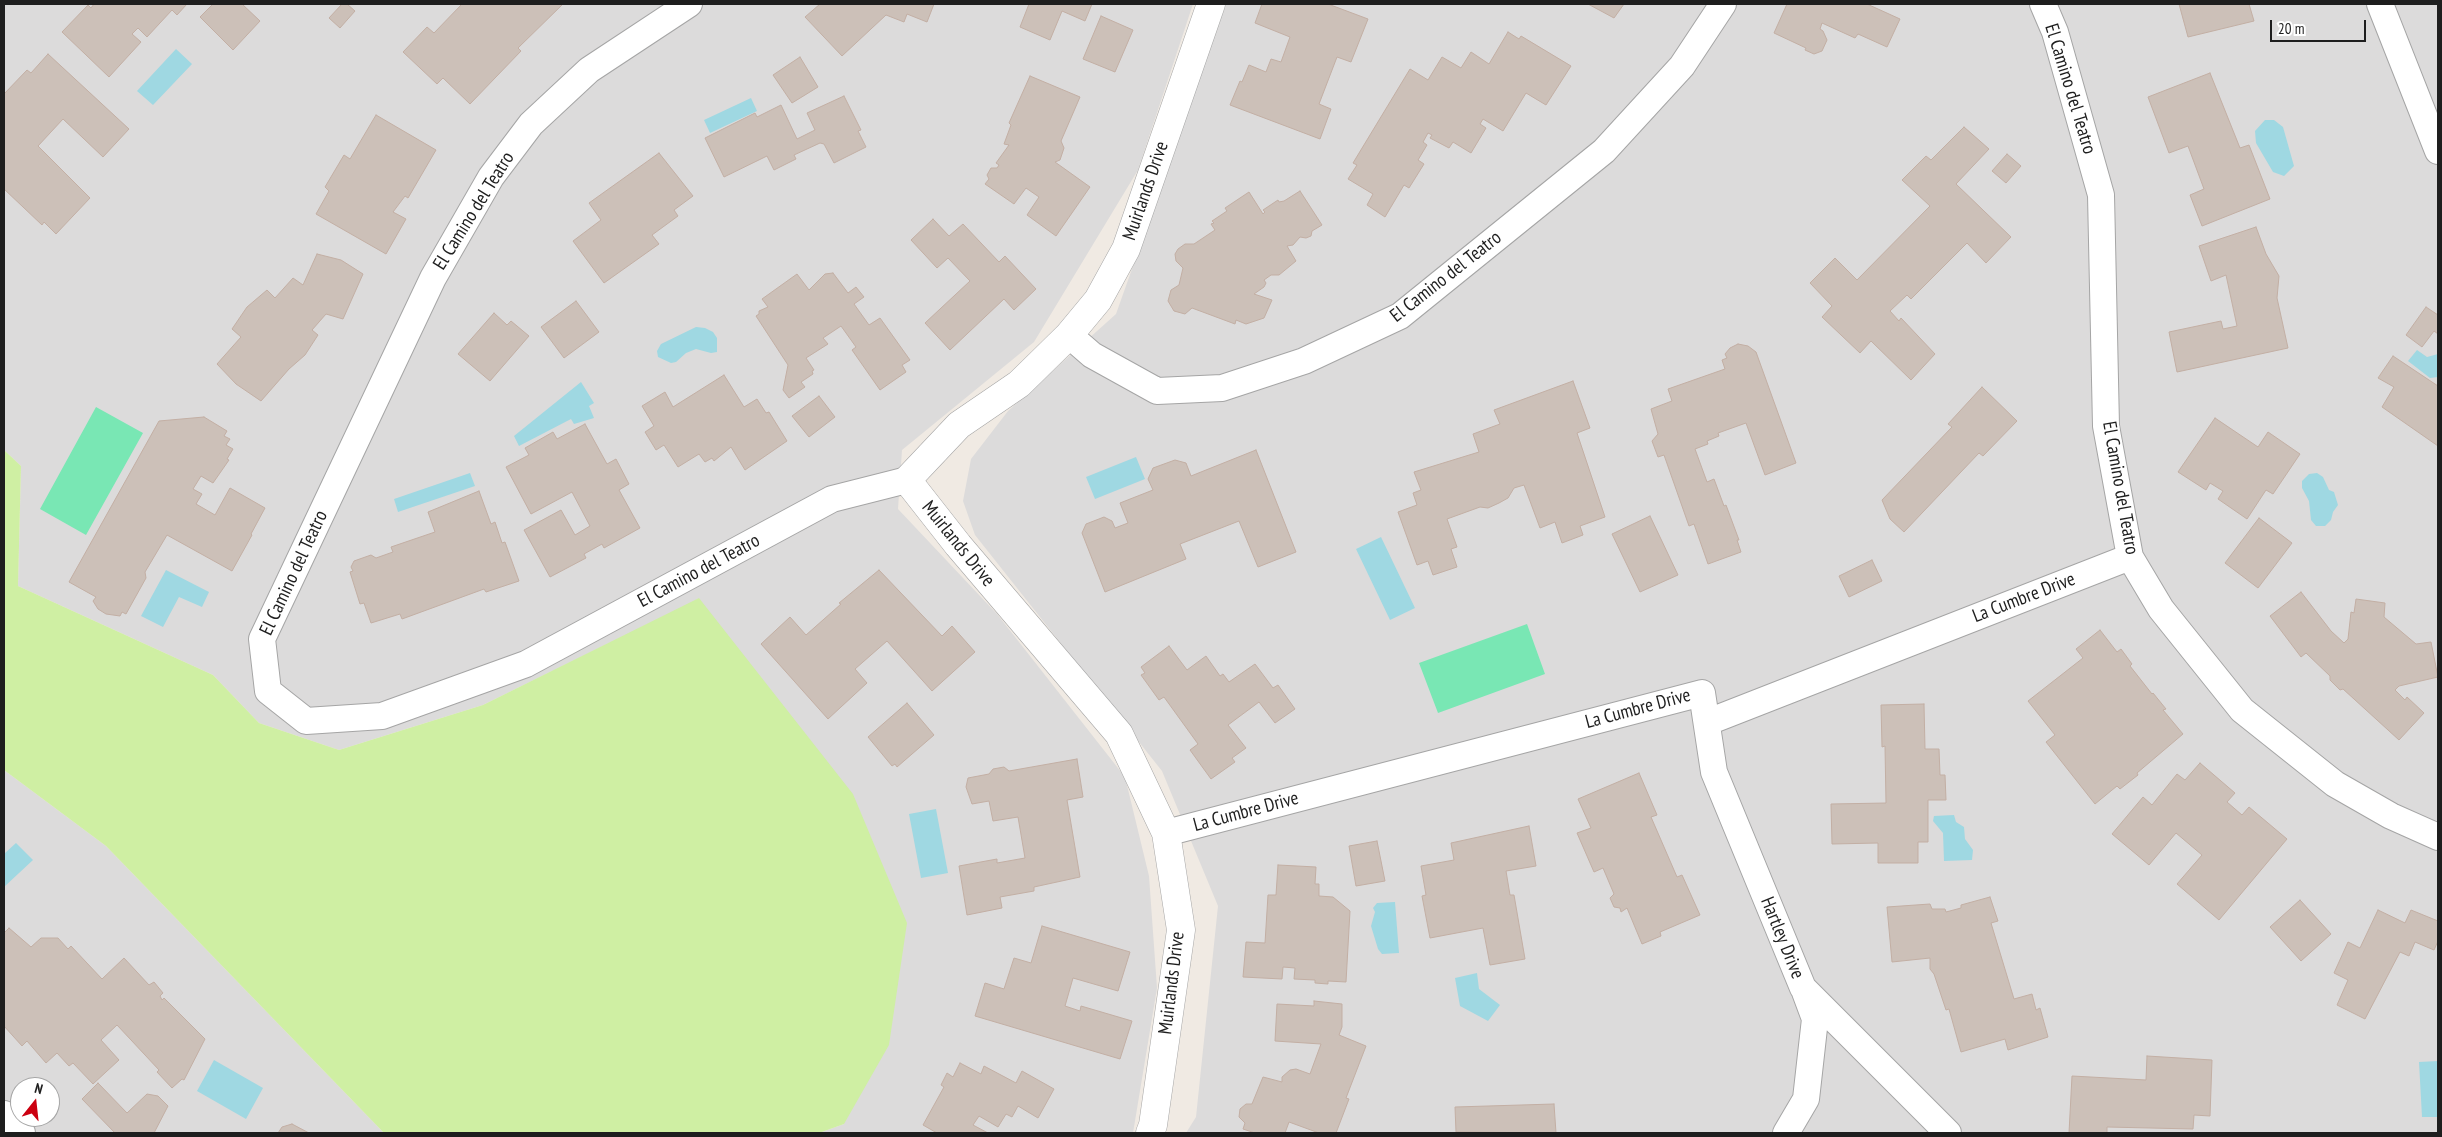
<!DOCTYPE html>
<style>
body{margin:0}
#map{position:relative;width:2442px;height:1137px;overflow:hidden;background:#f0eae3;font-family:"PT Sans Narrow",sans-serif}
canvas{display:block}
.frame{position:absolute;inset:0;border:5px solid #1e1e1e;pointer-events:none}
.north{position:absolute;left:10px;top:1077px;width:50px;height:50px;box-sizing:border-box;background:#fff;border:1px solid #a5a5a5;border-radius:50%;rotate:16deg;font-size:14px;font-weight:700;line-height:20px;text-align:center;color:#1e1e1e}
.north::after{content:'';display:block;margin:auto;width:18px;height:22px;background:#cc0010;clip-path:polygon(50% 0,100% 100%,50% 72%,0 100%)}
.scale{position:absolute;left:2270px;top:20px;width:96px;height:22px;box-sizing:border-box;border:2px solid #1e1e1e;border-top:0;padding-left:6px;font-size:15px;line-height:18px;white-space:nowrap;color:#1e1e1e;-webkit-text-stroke:4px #fff;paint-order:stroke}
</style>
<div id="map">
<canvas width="2442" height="1137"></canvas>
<div class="frame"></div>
<div class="north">N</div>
<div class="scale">20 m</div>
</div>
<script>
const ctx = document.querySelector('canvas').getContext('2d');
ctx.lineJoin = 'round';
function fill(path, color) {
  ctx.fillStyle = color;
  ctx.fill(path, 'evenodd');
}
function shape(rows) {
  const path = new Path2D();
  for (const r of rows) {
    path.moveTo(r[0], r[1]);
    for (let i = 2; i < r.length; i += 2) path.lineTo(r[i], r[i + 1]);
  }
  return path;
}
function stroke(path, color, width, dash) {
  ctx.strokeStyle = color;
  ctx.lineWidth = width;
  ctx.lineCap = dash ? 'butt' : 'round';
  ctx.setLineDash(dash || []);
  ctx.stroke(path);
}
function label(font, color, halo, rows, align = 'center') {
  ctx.font = font + ' "PT Sans Narrow",sans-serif';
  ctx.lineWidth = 4;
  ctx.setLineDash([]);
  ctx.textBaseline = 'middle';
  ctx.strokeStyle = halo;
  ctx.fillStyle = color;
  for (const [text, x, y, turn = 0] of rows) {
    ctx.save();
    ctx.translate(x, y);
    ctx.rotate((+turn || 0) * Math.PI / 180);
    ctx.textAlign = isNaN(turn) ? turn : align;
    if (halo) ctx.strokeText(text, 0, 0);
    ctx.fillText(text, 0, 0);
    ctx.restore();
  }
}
fill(shape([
 [4,4,1193,4,1138,170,1034,342,902,450,898,509,997,614,1125,777,1149,876,1157,988,1133,1133,819,1133,844,1124,699,599,483,705,339,750,259,723,213,675,18,586,21,466,4,450],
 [1226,4,2438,4,2438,1133,1186,1133,1196,1117,1218,906,1162,771,975,535,963,501,971,459,1008,411,1116,314],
 [4,770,106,846,384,1133,4,1133],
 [20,1087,50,1087,50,1117,20,1117]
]), '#dcdbdb');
fill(shape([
 [4,450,21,466,18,586,213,675,259,723,339,750,483,705,699,598,853,794,907,923,889,1045,844,1124,819,1133,384,1133,106,846,4,770]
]), '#cfefa3');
fill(shape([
 [96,407,143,433,86,535,40,509],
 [1527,624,1545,674,1438,713,1419,663]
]), '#79e7b4');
fill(shape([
 [176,49,192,64,153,105,137,91],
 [751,98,757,111,710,133,704,120],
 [2265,120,2274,120,2283,127,2294,166,2284,176,2273,172,2256,143,2255,131],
 [696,327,705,328,713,332,717,338,717,352,711,353,696,349,686,353,676,362,671,363,658,357,657,351,661,344],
 [2417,350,2427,357,2438,354,2438,377,2430,378,2408,361],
 [581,382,594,403,589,406,594,418,574,424,571,419,519,446,514,436],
 [1136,457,1145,479,1095,499,1086,477],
 [470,473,475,486,398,512,394,499],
 [2317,473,2323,477,2329,490,2334,492,2338,505,2333,512,2331,520,2325,526,2316,526,2311,520,2309,501,2302,488,2302,481,2309,474],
 [1381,537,1415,608,1390,620,1356,549],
 [166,570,209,592,202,607,179,597,163,627,141,616],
 [936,809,948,873,921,878,909,814],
 [1954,815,1956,822,1964,827,1965,839,1973,850,1972,860,1944,861,1943,833,1933,821,1934,816],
 [16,843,33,860,4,887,4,854],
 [1395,902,1399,953,1382,954,1378,949,1371,926,1375,912,1373,908,1377,903],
 [1477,973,1479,989,1500,1005,1488,1021,1460,1006,1455,978],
 [214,1060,263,1088,246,1119,197,1091],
 [2438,1061,2438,1117,2422,1117,2419,1062]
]), '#9fd8e2');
const building = shape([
 [94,4,187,4,177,15,172,10,147,37,138,28,132,34,141,42,109,77,62,32,88,5,91,8,94,4],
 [213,4,242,4,260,21,233,50,200,17,213,4],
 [342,4,347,4,355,11,340,28,329,18,342,4],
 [462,4,563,4,518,48,521,51,470,104,443,78,437,84,403,52,427,27,434,33,462,4],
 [820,4,934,4,927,22,907,14,904,22,886,15,842,56,805,17,820,4],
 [1029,4,1092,4,1085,21,1062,11,1050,40,1020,27,1029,4],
 [1262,4,1328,4,1368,19,1351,62,1337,57,1319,104,1331,109,1320,139,1230,105,1240,81,1242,82,1249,65,1266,72,1271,59,1281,62,1290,37,1255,23,1262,4],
 [1588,4,1624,4,1614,18,1588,4],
 [1787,4,1867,4,1900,19,1887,47,1858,34,1855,38,1822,23,1820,29,1823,31,1827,40,1822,51,1814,54,1805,50,1806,48,1774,33,1787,4],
 [2179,4,2249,4,2254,21,2188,37,2179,4],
 [1101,16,1133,30,1115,72,1083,59,1101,16],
 [1508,32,1519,39,1521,36,1571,66,1546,105,1526,93,1503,131,1483,119,1480,124,1486,128,1471,153,1453,142,1449,148,1430,138,1432,135,1428,133,1423,142,1427,145,1418,160,1424,164,1409,188,1404,185,1385,217,1367,205,1373,194,1348,179,1357,165,1353,163,1410,69,1428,80,1442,57,1461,68,1471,52,1489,64,1508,32],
 [48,54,129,129,103,157,63,119,38,146,90,198,56,234,44,222,42,225,4,189,4,94,27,70,31,73,48,54],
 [800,57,818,87,792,103,773,75,800,57],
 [2210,73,2240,148,2249,145,2270,199,2202,226,2190,195,2204,189,2188,146,2169,153,2148,97,2210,73],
 [1030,76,1080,97,1061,141,1064,148,1060,160,1055,162,1090,187,1056,236,1027,215,1039,197,1026,188,1014,204,985,184,989,179,987,175,991,168,997,168,999,165,996,163,1009,145,1004,144,1011,125,1009,123,1030,76],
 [844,96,861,130,858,131,866,147,834,163,824,144,820,143,794,155,796,159,774,170,767,156,724,177,705,138,755,113,757,117,781,105,797,139,815,130,807,113,844,96],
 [376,115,436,150,408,198,405,196,393,212,406,219,386,254,316,214,329,191,325,187,344,155,350,159,376,115],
 [1964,127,1989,149,1956,184,2011,237,1986,263,1967,243,1911,299,1907,295,1890,311,1899,321,1901,318,1935,354,1911,380,1871,341,1860,353,1822,317,1832,306,1810,283,1835,258,1857,280,1930,206,1902,180,1926,156,1931,160,1964,127],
 [659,153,693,196,674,210,678,216,652,235,659,244,604,283,573,241,601,220,589,203,659,153],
 [2007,154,2021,166,2006,183,1992,171,2007,154],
 [1300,191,1322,225,1312,231,1311,236,1306,238,1300,237,1293,245,1287,246,1296,261,1279,275,1271,275,1264,280,1266,283,1264,287,1254,294,1272,300,1264,318,1246,324,1236,320,1235,324,1192,308,1185,314,1174,311,1168,301,1171,290,1179,285,1183,268,1176,261,1175,254,1178,249,1185,244,1194,244,1215,230,1211,224,1214,223,1212,221,1227,211,1225,208,1249,192,1263,214,1265,212,1263,210,1278,200,1279,202,1284,201,1300,191],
 [933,219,949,236,963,224,999,262,1005,256,1036,289,1014,310,1004,299,950,350,925,323,970,281,948,258,937,268,911,240,933,219],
 [2256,227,2266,254,2279,276,2277,298,2288,348,2177,372,2169,332,2221,321,2223,329,2237,326,2226,275,2211,281,2199,246,2256,227],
 [317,254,341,260,363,274,343,319,326,314,312,330,318,335,305,355,289,369,261,401,236,384,217,364,241,337,232,329,247,307,267,290,275,298,293,278,303,285,317,254],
 [833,273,848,293,856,287,864,297,854,304,869,325,880,318,910,360,902,365,906,372,880,390,852,350,856,347,841,326,823,338,828,344,806,358,814,370,812,371,813,374,801,382,805,387,789,398,783,390,788,365,756,316,759,314,759,311,768,307,762,299,797,274,809,290,825,274,833,273],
 [576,301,599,332,564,358,541,327,576,301],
 [2426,307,2438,315,2438,334,2434,331,2422,347,2406,335,2426,307],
 [494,313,507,325,511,321,529,336,490,381,458,354,494,313],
 [1738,344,1748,346,1756,352,1796,463,1765,475,1746,423,1718,433,1719,436,1707,441,1708,444,1695,449,1707,482,1714,479,1724,506,1726,505,1739,540,1737,540,1741,552,1708,564,1694,524,1689,526,1664,455,1658,457,1652,441,1658,434,1651,409,1672,401,1668,389,1725,369,1722,360,1727,358,1725,354,1730,348,1738,344],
 [2393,356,2438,386,2438,446,2382,407,2394,387,2378,378,2393,356],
 [724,375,744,407,757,399,766,413,769,412,787,441,745,470,731,447,714,461,712,458,705,462,699,454,678,467,664,445,656,450,645,432,654,426,642,406,665,392,673,407,724,375],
 [1573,381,1590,428,1577,433,1605,517,1580,526,1583,535,1562,543,1555,522,1540,528,1524,485,1514,488,1508,498,1499,503,1488,508,1480,507,1447,519,1457,547,1451,549,1457,567,1433,575,1428,561,1417,565,1398,512,1417,505,1413,493,1421,490,1414,472,1479,452,1473,434,1500,424,1494,410,1573,381],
 [1982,387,2017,421,1983,456,1979,453,1904,532,1890,519,1882,500,1952,427,1948,424,1982,387],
 [819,396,835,417,809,437,792,416,819,396],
 [204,417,227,431,224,436,230,439,226,445,233,449,227,459,229,460,213,483,201,476,193,489,202,494,196,504,215,515,230,488,265,508,251,534,252,535,232,571,167,535,148,567,145,572,146,578,126,614,122,612,120,616,106,614,98,609,93,601,96,597,69,582,159,421,204,417],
 [2215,418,2258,447,2268,432,2300,454,2273,494,2266,490,2247,519,2218,499,2223,491,2210,483,2206,490,2178,472,2215,418],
 [585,424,607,464,616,459,629,484,619,490,640,528,604,548,602,544,584,554,586,558,550,577,524,530,561,510,575,535,590,526,572,492,531,514,506,467,529,455,525,448,553,432,557,439,585,424],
 [1256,450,1296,552,1258,567,1239,521,1180,544,1186,559,1105,592,1082,533,1086,524,1104,517,1112,521,1115,528,1128,523,1120,503,1153,490,1148,479,1153,468,1175,460,1186,463,1191,476,1256,450],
 [479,491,491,524,495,522,502,543,505,542,519,581,486,592,484,589,402,619,400,614,371,623,364,603,360,604,350,572,353,571,351,567,354,561,371,555,376,558,393,552,391,547,435,532,428,512,479,491],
 [1650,516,1678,575,1640,592,1612,534,1650,516],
 [2259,518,2292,543,2258,588,2225,563,2259,518],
 [1872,560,1882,581,1849,597,1839,576,1872,560],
 [879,570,942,636,952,626,975,652,932,691,887,641,855,669,867,683,828,719,761,644,790,617,806,635,841,604,839,603,879,570],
 [2301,592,2331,631,2344,643,2348,639,2351,612,2354,613,2356,599,2385,603,2384,617,2416,644,2431,642,2438,677,2399,686,2395,690,2405,700,2407,697,2424,713,2399,740,2343,689,2340,690,2330,680,2330,676,2306,653,2301,657,2270,616,2301,592],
 [2100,630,2117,652,2121,649,2132,664,2130,666,2152,694,2153,693,2166,709,2163,710,2183,734,2137,773,2138,775,2120,789,2117,786,2095,804,2046,742,2055,735,2028,701,2083,658,2076,649,2100,630],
 [1169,646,1187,670,1206,656,1220,676,1223,674,1229,682,1255,664,1273,688,1278,685,1295,709,1275,723,1259,702,1228,725,1246,748,1232,758,1235,762,1211,779,1190,750,1198,744,1164,697,1159,700,1141,675,1145,673,1141,667,1169,646],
 [907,703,934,735,897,767,895,764,892,766,868,737,907,703],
 [1924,704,1925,749,1939,749,1940,775,1945,775,1946,800,1928,800,1928,842,1918,842,1918,863,1878,863,1878,843,1832,844,1831,804,1886,803,1885,746,1882,747,1881,705,1924,704],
 [1077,759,1083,797,1067,800,1080,877,1034,887,1034,891,1000,897,1002,908,967,915,959,866,997,859,997,863,1025,858,1018,817,993,821,989,801,972,804,966,787,968,778,989,774,993,769,1004,767,1009,771,1077,759],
 [2200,763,2235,793,2227,802,2242,815,2249,807,2287,839,2219,920,2177,884,2202,855,2176,833,2149,865,2112,834,2143,797,2152,805,2177,774,2185,780,2200,763],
 [1639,773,1657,815,1651,817,1677,877,1682,875,1700,915,1660,932,1661,936,1642,944,1627,908,1621,912,1620,908,1614,907,1610,898,1614,894,1603,868,1594,872,1577,833,1591,828,1578,799,1639,773],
 [1529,826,1536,866,1506,871,1510,895,1514,895,1525,959,1490,965,1483,928,1430,938,1422,896,1426,895,1421,866,1454,860,1451,843,1529,826],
 [1377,841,1385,881,1356,886,1349,846,1377,841],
 [1278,865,1316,867,1315,884,1319,884,1319,896,1333,897,1350,911,1346,982,1328,981,1328,984,1315,983,1315,980,1294,979,1295,968,1283,967,1282,979,1243,977,1246,942,1265,943,1268,895,1276,895,1278,865],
 [1990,897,1998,921,1991,923,2014,999,2032,994,2036,1010,2040,1008,2048,1037,2008,1050,2005,1039,1961,1052,1949,1009,1946,1010,1934,974,1930,969,1930,958,1892,962,1887,907,1930,904,1932,909,1945,909,1946,912,1961,908,1961,905,1990,897],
 [2300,900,2331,934,2301,961,2270,927,2300,900],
 [2378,910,2405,923,2411,910,2438,921,2438,941,2434,950,2415,942,2409,956,2400,952,2365,1019,2337,1005,2348,980,2334,973,2348,942,2360,948,2378,910],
 [1042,926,1130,952,1118,991,1073,978,1065,1006,1080,1011,1081,1006,1132,1021,1120,1059,975,1016,985,983,1004,989,1014,958,1031,963,1042,926],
 [9,928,31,947,41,938,58,938,68,949,71,946,102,979,124,958,149,985,154,982,163,993,160,996,162,1000,164,998,205,1039,184,1080,182,1079,172,1088,157,1072,159,1070,117,1025,101,1040,119,1060,93,1084,73,1063,69,1066,57,1053,46,1063,27,1041,22,1046,4,1026,4,933,9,928],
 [1314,1001,1342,1004,1342,1027,1339,1035,1366,1046,1346,1098,1349,1099,1336,1133,1319,1133,1289,1122,1285,1133,1255,1133,1243,1129,1245,1123,1239,1117,1240,1109,1246,1104,1252,1104,1263,1077,1282,1082,1282,1077,1290,1070,1296,1069,1310,1074,1321,1044,1275,1041,1277,1004,1314,1006,1314,1001],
 [2147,1056,2212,1060,2210,1116,2194,1115,2193,1129,2107,1127,2107,1133,2069,1133,2072,1076,2146,1080,2147,1056],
 [960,1063,981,1074,984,1066,1016,1083,1022,1071,1054,1089,1038,1118,1018,1106,1012,1117,1006,1114,998,1127,979,1116,973,1125,988,1133,937,1133,923,1125,944,1087,941,1085,947,1073,953,1077,960,1063],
 [98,1083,127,1113,147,1094,158,1096,168,1106,154,1133,115,1133,82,1099,98,1083],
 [1554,1104,1556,1133,1456,1132,1455,1107,1554,1104],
 [292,1124,309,1133,278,1133,282,1127,292,1124]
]);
fill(building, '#ccc0b8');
stroke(building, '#c3afa4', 1);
const minor = shape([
 [689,4,589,70,531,124,491,177,433,278,262,639,268,691,306,721,382,716,526,664,832,499,907,480],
 [2043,4,2055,32,2101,195,2106,426,2130,557,2161,609,2242,710,2335,784,2391,816,2438,837],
 [2380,4,2438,151],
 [1069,335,1092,355,1157,391,1222,388,1304,361,1400,316,1604,151,1682,66,1723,4],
 [1708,722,2130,557],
 [1166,833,1702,693,1714,772,1803,988,1948,1133],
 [4,1114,22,1133],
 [1786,1133,1806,1099,1815,1019,1805,992]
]);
const tertiary = shape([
 [1150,1133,1153,1125,1181,930,1166,833,1119,734,958,545,907,480,959,425,1019,384,1069,335,1098,300,1126,249,1211,4]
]);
stroke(minor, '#a5a5a5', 28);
stroke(tertiary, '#a5a5a5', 29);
stroke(minor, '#fff', 26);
stroke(tertiary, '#fff', 28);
label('19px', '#1e1e1e', '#fff', [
 ["El Camino del Teatro",2070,89,73],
 ["Muirlands Drive",1146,191,-71],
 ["El Camino del Teatro",474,211,-58],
 ["El Camino del Teatro",1446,277,-38],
 ["El Camino del Teatro",2120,488,80],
 ["Muirlands Drive",958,544,51],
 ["El Camino del Teatro",699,571,-28],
 ["El Camino del Teatro",294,573,-65],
 ["La Cumbre Drive",2024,598,-21],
 ["La Cumbre Drive",1638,709,-15],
 ["La Cumbre Drive",1246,812,-15],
 ["Hartley Drive",1782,938,68],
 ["Muirlands Drive",1172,983,-83]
]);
</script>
